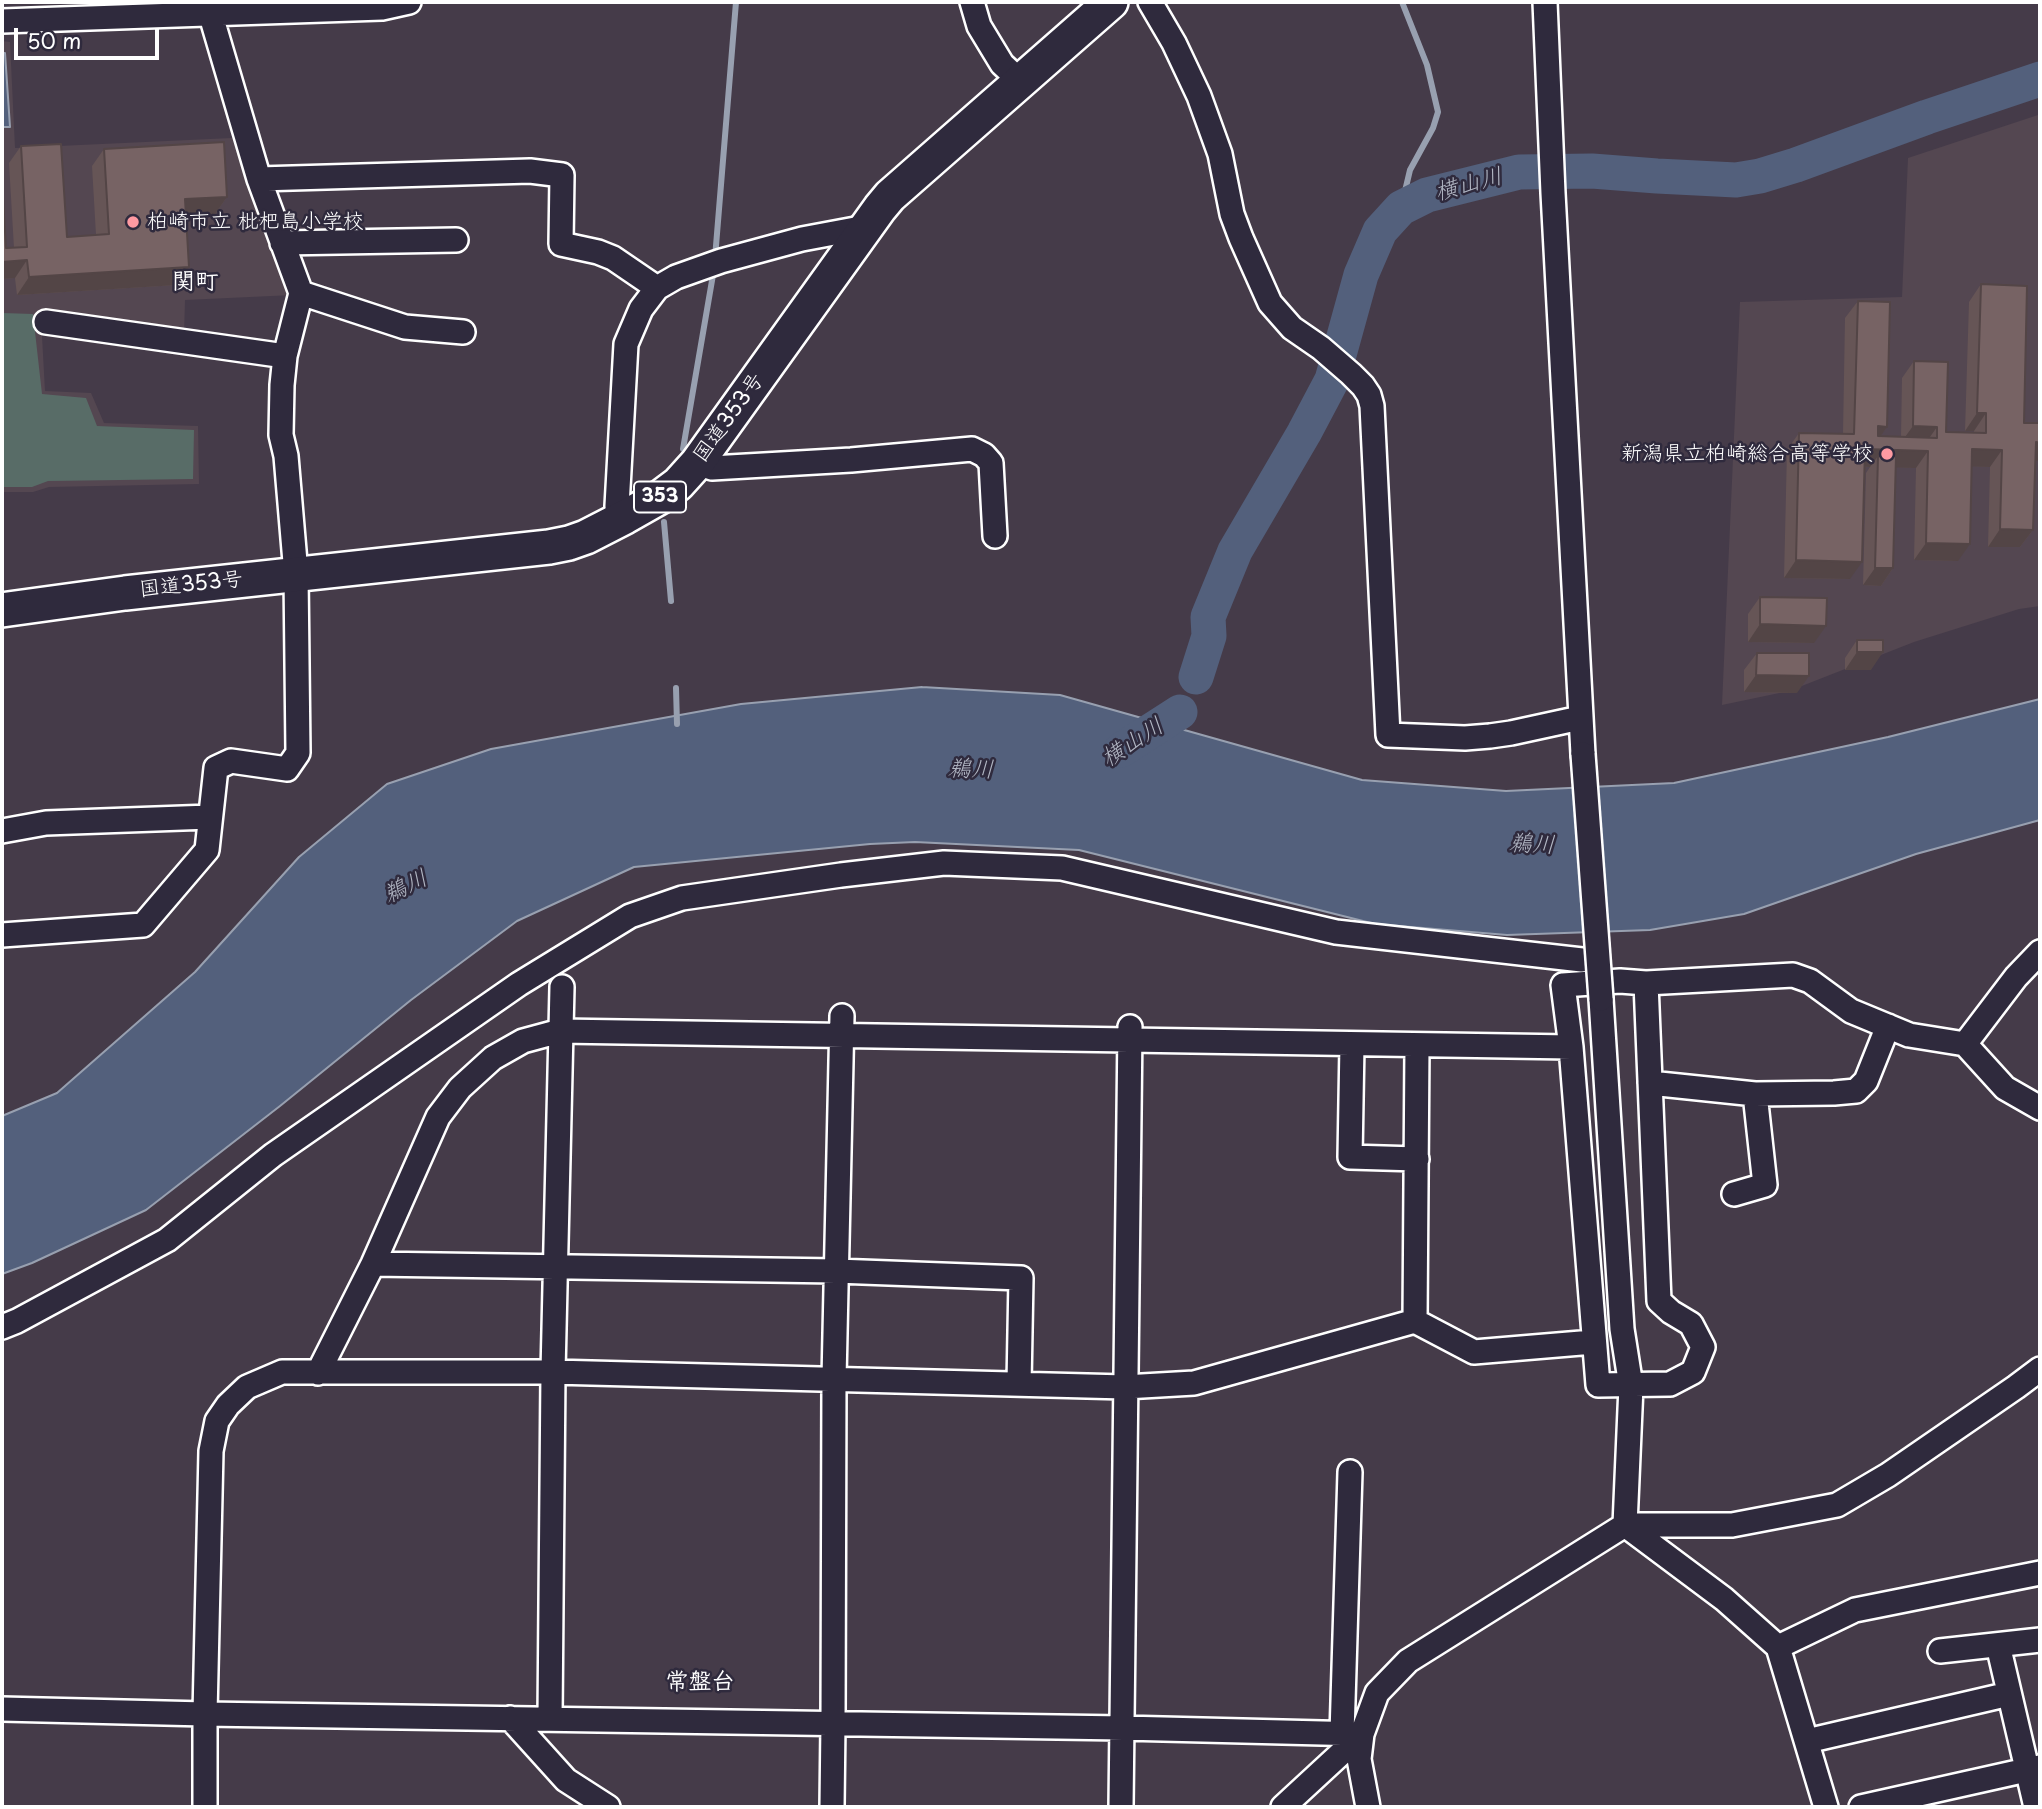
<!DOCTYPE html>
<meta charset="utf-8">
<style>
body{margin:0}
#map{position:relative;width:2042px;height:1809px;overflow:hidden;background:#453b49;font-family:"Playpen Sans",sans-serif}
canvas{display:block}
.frame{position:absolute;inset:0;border:4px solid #fff;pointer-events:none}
.scale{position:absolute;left:14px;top:28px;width:145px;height:32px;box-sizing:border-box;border:4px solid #fff;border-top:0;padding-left:9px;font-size:21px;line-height:24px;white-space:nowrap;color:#fff;-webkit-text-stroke:5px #2f2a3d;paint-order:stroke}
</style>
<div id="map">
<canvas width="2042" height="1809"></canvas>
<div class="frame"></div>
<div class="scale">50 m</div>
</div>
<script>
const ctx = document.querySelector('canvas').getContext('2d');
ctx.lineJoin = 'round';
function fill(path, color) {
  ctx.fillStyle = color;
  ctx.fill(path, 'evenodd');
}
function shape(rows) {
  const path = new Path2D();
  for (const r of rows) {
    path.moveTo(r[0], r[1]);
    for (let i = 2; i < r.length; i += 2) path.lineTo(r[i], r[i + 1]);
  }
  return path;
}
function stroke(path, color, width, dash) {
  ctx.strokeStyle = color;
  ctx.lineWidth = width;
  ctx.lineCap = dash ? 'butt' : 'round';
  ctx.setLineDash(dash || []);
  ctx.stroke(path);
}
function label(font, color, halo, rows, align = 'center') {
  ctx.font = font + ' "Playpen Sans","Klee One",sans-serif';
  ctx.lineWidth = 5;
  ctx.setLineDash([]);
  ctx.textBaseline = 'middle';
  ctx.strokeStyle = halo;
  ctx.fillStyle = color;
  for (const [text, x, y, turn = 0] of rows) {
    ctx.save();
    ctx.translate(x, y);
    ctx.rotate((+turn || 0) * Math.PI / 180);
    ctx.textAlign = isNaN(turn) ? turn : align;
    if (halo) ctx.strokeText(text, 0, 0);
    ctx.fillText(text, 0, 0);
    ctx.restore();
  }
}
fill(shape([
 [2,41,10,42,15,148,232,138,293,295,185,300,184,336,41,318,45,391,91,393,104,423,198,426,199,484,49,487,33,492,2,492],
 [2038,115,2040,115,2040,606,2019,609,1914,642,1789,691,1722,705,1740,302,1902,297,1908,158]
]), '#544751');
fill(shape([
 [2,313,33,314,42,394,86,398,97,426,194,430,193,479,48,481,32,487,2,487]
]), '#586c67');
const water = shape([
 [2,53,5,53,10,127,2,127,2,53],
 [922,687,1060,695,1362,780,1506,791,1674,783,1888,737,2040,699,2040,820,1916,854,1744,914,1650,930,1507,935,1375,924,1079,850,915,842,870,844,634,867,517,921,411,1000,280,1106,146,1210,32,1263,2,1274,2,1116,57,1093,195,972,299,857,387,784,491,749,741,704,922,687]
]);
fill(water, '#53607c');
stroke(water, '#98a0b0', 2);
stroke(shape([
 [1401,208,1410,170,1433,128,1438,112,1427,65,1402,2],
 [715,258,736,2],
 [683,449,714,269],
 [664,522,671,601],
 [676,688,677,724]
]), '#98a0b0', 6);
stroke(shape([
 [1196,677,1209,636,1208,617,1235,551,1304,433,1332,380,1361,275,1380,231,1401,208,1427,195,1519,172,1592,171,1657,176,1736,180,1760,176,1796,165,1927,117,2040,79],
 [1121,750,1180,712]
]), '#53607c', 35);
const minor = shape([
 [972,2,979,26,1002,64,1020,81],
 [1150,2,1174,43,1199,96,1220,154,1232,214,1241,238,1270,303,1292,328,1321,348,1351,374,1363,386,1369,395,1372,406,1388,735,1465,738,1490,736,1511,733,1580,718],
 [1545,2,1553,193,1583,754],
 [2,21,382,8,409,2],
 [259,179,530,171,562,175,561,244,598,252,613,258,657,288],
 [282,243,456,240],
 [301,293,405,327,463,332],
 [46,322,285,356],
 [697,463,712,468,851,460,972,449,984,455,991,463,995,536],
 [618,521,617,506,626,344,641,309,657,288,676,277,721,261,802,239,866,227],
 [2,831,46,823,210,817],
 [2,935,143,925,207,850,216,768,231,761,287,769,298,753,296,574,286,456,281,435,282,385,285,356,301,293,259,179,207,2],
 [1646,983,1659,1301,1671,1312,1691,1324,1703,1347,1693,1372,1670,1384,1598,1385,1571,1047,1563,985,1620,981,1646,983,1793,975,1810,981,1851,1011,1909,1035,1965,1044,2005,1088,2040,1108],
 [1601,999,1622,1329,1631,1386,1625,1525],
 [1352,1044,1350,1157,1417,1159],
 [1965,1044,2016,977,2040,952],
 [1650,1083,1755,1094,1834,1093,1856,1091,1866,1081,1888,1026],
 [1734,1194,1765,1185,1755,1094],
 [373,1264,836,1271,1021,1278,1019,1384],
 [1415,1321,1417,1045],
 [2,1327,17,1321,167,1240,273,1155,519,984,630,916,682,898,841,875,944,863,1062,868,1336,932,1582,960],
 [318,1373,373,1264,438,1117,460,1088,493,1058,523,1041,560,1031,1571,1047],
 [1625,1525,1724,1599,1778,1647,1826,1807],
 [1998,1645,2036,1807],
 [1778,1647,1855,1610,2040,1573],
 [1940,1651,2040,1640],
 [2,1709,205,1714,1123,1728,1362,1734,1377,1693,1408,1661,1625,1525,1732,1525,1837,1505,1888,1475,2016,1387,2040,1369],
 [510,1718,566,1780,608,1807],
 [550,1718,553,1372,562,987],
 [1342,1734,1350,1472],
 [1362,1734,1359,1759,1368,1807],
 [1807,1741,2009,1694],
 [205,1807,205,1714,211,1451,217,1421,228,1405,247,1387,282,1372,553,1372,1125,1387,1194,1383,1415,1321,1474,1352,1593,1342],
 [832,1807,833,1723,834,1379,842,1016],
 [1121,1807,1130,1027],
 [1283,1807,1362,1734],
 [1861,1807,2040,1767]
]);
const highway = shape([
 [2,610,125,593,549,547,569,543,586,537,625,517,662,496,678,484,697,463,880,208,890,196,1111,2]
]);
stroke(minor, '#fff', 28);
stroke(highway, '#fff', 38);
stroke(minor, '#2f2a3d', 23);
stroke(highway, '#2f2a3d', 33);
const minorBridge = shape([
 [1583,754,1601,999]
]);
stroke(minorBridge, '#fff', 28, []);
stroke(minorBridge, '#2f2a3d', 23);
fill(shape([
 [21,146,67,237,96,235,92,166,104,149,227,197,215,214,186,216,189,267,177,285,17,295,15,278,2,279,2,182,6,248,14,248,9,163],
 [1981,284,2035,460,2033,530,2020,547,1988,547,1990,467,1972,466,1958,561,1914,560,1916,468,1896,467,1893,568,1881,586,1863,585,1866,473,1870,467,1864,467,1850,579,1784,578,1787,450,1799,433,1843,434,1845,318,1858,301,1887,427,1880,436,1901,437,1902,378,1914,361,1946,432,1974,433,1974,431,1965,431,1969,302],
 [1760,597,1814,643,1748,642,1748,614],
 [1857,640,1871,670,1845,670,1845,658],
 [1757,653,1797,693,1744,692,1744,670]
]), '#665556');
fill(shape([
 [227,197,215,214,173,217,185,199],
 [27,260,15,278,2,279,2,262],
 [189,267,177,285,17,295,29,277],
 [1977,413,1986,413,1974,431,1965,431],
 [1878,426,1887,427,1875,444],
 [1913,426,1937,427,1925,444,1900,444],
 [2036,442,2040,443,2040,461,2024,460],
 [1865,449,1928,451,1916,468,1878,467,1878,456,1870,467,1853,466],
 [1972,449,2002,450,1990,467,1960,466],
 [2000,529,2033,530,2020,547,1988,547],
 [1926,543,1970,544,1958,561,1914,560],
 [1796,560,1862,562,1850,579,1784,578],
 [1875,568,1893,568,1881,586,1863,585],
 [1760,624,1826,626,1814,643,1748,642],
 [1857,652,1883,652,1871,670,1845,670],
 [1756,675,1809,676,1797,693,1744,692]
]), '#534546');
const building = shape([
 [224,142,227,197,185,199,189,267,29,277,27,260,2,262,2,182,6,248,27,247,21,146,61,144,67,237,109,234,104,149,224,142],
 [1981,284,2027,286,2024,423,2040,423,2040,443,2036,442,2033,530,2000,529,2002,450,1972,449,1970,544,1926,543,1928,451,1865,449,1862,562,1796,560,1799,433,1854,434,1858,301,1890,302,1887,427,1878,426,1878,436,1937,438,1937,427,1913,426,1914,361,1948,362,1946,432,1986,433,1986,413,1977,413,1981,284],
 [1878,456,1896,456,1893,568,1875,568,1878,456],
 [1760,597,1827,598,1826,626,1760,624,1760,597],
 [1857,640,1883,640,1883,652,1857,652,1857,640],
 [1757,653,1809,653,1809,676,1756,675,1757,653]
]);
fill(building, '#776364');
stroke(building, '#534546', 2);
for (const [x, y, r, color] of [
 [133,222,7,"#ff9aa2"],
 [1887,454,7,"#ff9aa2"]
]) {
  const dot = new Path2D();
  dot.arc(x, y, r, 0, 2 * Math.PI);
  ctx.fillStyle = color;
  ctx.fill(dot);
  stroke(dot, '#2f2a3d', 2.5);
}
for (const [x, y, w] of [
 [660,497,52]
]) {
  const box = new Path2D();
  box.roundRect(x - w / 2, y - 15.5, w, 31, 5);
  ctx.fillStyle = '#2f2a3d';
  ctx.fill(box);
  stroke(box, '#fff', 2);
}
label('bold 19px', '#fff', null, [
 ["353",660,497]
]);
label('21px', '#fff', '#2f2a3d', [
 ["柏崎市立 枇杷島小学校",147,222],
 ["新潟県立柏崎総合高等学校",1873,454,"right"]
], 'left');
label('21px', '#fff', '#2f2a3d', [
 ["国道353号",729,418,-54],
 ["国道353号",191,585,-6]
]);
label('italic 23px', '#b2b7c4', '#2f2a3d', [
 ["横山川",1469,185,-15],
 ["横山川",1133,743,-33],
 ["鵜川",971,770,2],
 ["鵜川",1532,845,3],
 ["鵜川",406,887,-26]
]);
label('bold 23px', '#fff', '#2f2a3d', [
 ["関町",195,283],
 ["常盤台",700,1683]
]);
</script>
